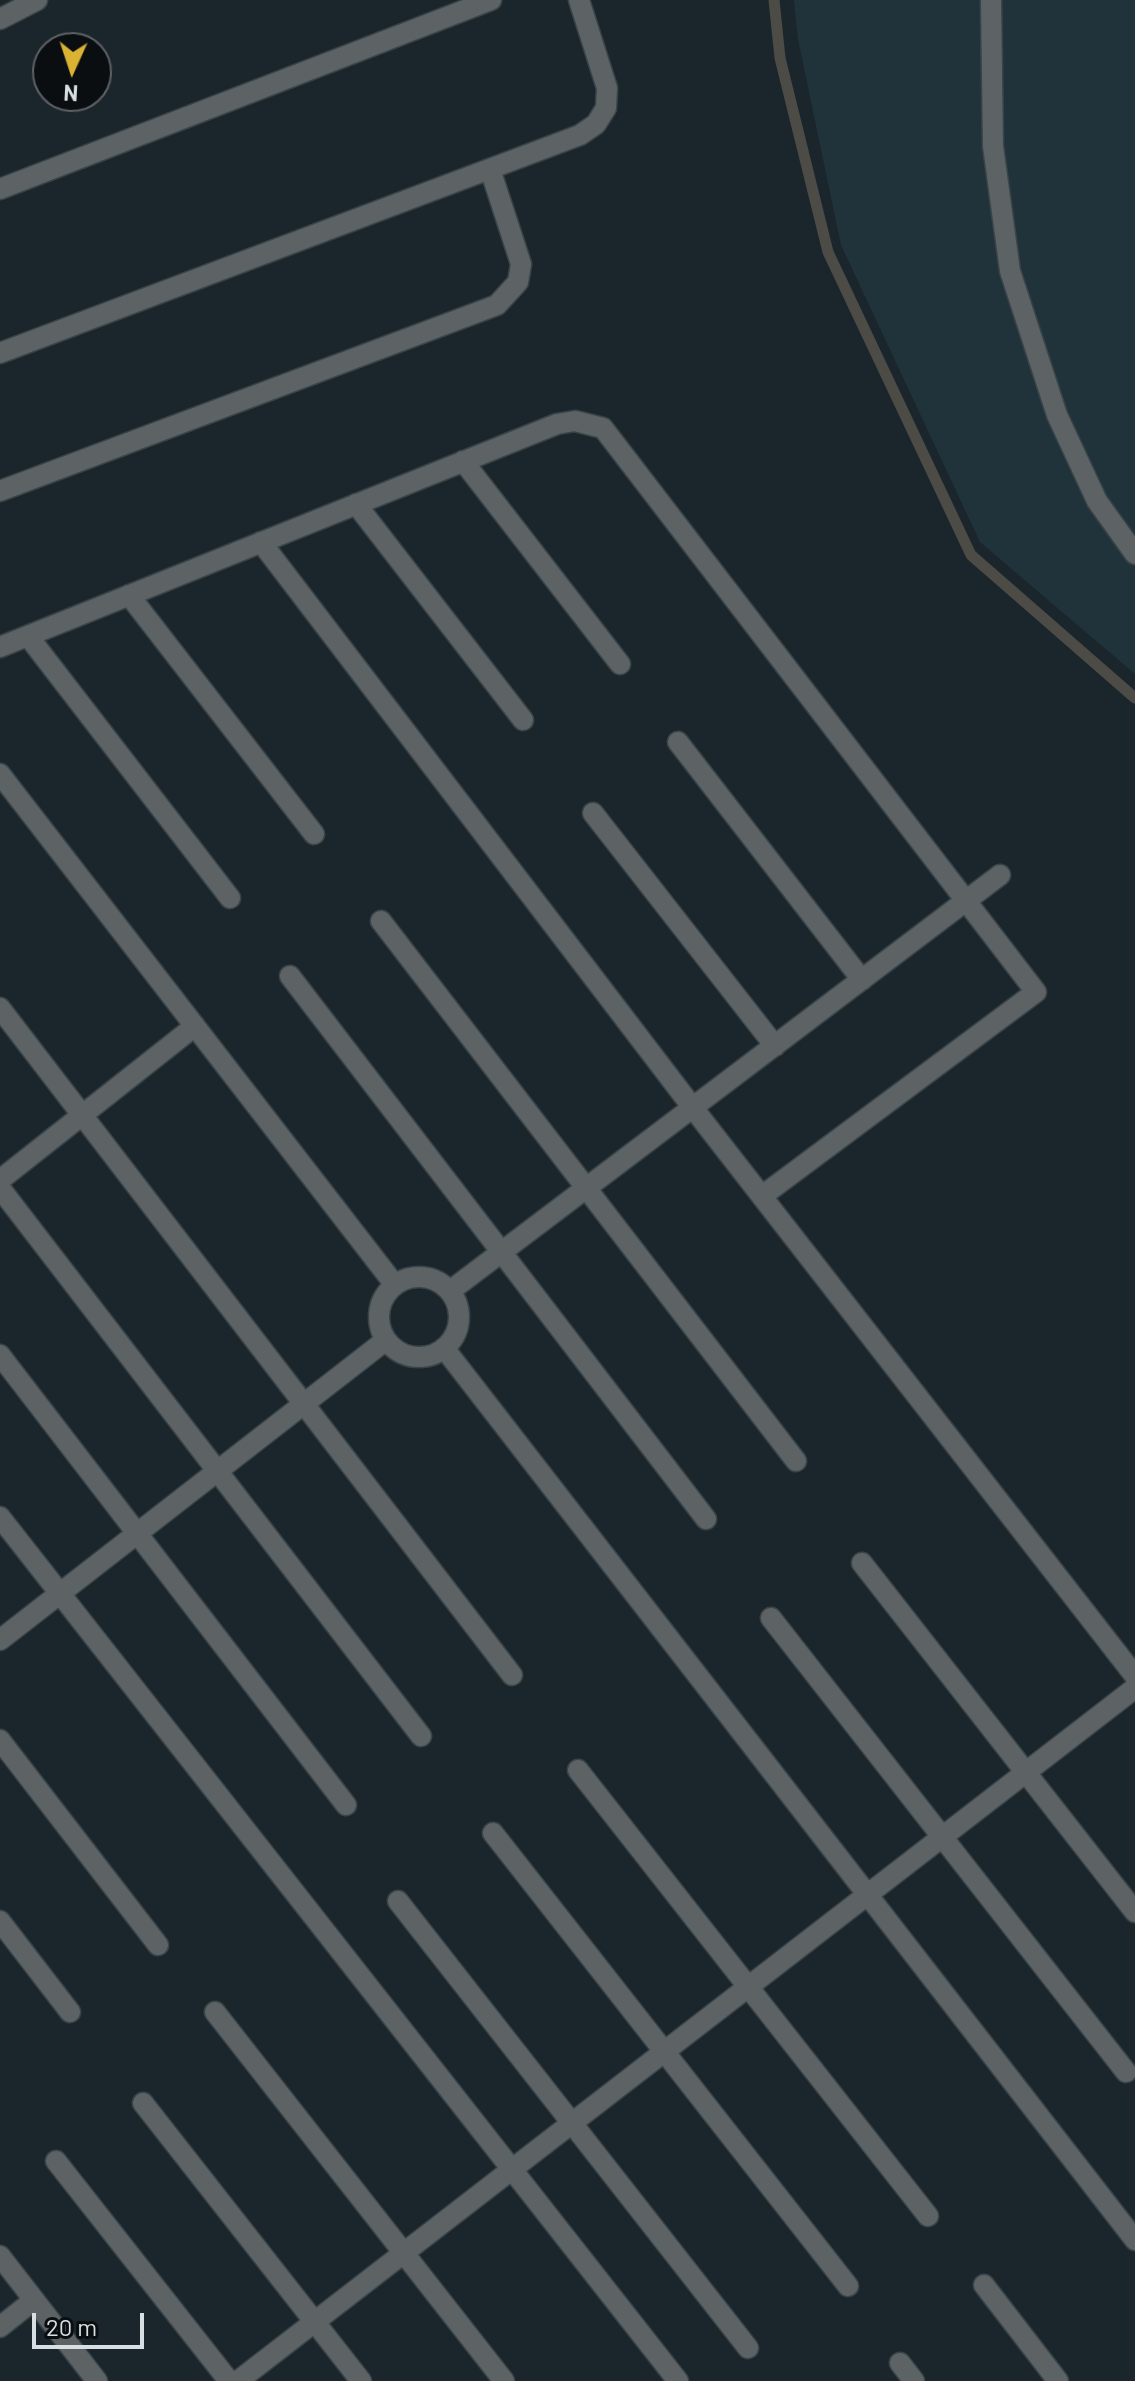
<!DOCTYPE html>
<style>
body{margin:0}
#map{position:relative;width:1135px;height:2381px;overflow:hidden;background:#1b262c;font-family:Barlow,sans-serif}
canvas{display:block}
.north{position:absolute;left:32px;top:32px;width:80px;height:80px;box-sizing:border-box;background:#0a0e11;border:2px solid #5c6265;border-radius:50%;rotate:183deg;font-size:22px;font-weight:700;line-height:32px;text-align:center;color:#d8dfe3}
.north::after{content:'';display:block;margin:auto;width:28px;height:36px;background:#dab333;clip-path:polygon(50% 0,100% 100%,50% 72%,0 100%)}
.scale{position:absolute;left:32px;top:2313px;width:112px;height:36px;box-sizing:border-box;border:4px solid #d8dfe3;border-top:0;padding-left:10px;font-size:24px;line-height:28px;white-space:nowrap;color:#d8dfe3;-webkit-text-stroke:6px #0a0e11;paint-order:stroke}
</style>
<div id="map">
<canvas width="1135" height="2381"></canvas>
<div class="north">N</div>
<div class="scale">20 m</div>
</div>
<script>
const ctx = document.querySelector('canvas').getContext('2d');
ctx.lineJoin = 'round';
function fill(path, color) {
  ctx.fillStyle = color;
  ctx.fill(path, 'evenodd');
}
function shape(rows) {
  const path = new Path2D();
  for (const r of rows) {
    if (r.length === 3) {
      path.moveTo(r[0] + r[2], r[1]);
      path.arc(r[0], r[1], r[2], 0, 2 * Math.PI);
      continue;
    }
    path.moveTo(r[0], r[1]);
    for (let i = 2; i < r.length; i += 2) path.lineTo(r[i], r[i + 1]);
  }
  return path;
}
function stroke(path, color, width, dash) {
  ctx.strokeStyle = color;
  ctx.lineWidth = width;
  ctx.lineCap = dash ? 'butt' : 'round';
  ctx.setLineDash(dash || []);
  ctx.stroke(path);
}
fill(shape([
 [794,0,1135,0,1135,674,980,542,841,245,798,39]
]), '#20333b');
stroke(shape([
 [774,0,780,58,828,252,971,555,1135,698]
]), '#4c4b46', 11);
const street = shape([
 [991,0,993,146,1010,271,1057,415,1097,501,1135,554],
 [0,19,37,0],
 [0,189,491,0],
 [0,353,580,135,596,124,606,108,607,88,579,0],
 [463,461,620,664],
 [0,491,497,305,518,282,521,264,490,169],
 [356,504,523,720],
 [261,542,693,1108,1135,1676],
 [129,595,314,834],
 [28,636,230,898],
 [0,647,557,424,575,421,603,428,1036,992,762,1196],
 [678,742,862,980],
 [0,774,395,1285],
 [593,813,775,1046],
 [381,921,796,1461],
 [290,976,706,1519],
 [0,1008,512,1675],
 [0,1180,195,1026],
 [0,1188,421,1736],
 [419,1317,40],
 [450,1291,1000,875],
 [444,1348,1135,2240],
 [0,1355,346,1805],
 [0,1517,678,2381],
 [862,1563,1135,1912],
 [771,1618,1126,2072],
 [0,1640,386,1340],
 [0,1740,158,1945],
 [578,1770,928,2216],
 [493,1833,848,2286],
 [398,1901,748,2348],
 [0,1921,70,2012],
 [215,2012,504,2381],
 [143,2103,361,2381],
 [56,2161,229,2381],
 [0,2256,97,2381],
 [984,2285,1058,2381],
 [0,2327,34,2300],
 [900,2363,914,2381],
 [238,2381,1135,1688]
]);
stroke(street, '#394449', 23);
stroke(street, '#5d6265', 20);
</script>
